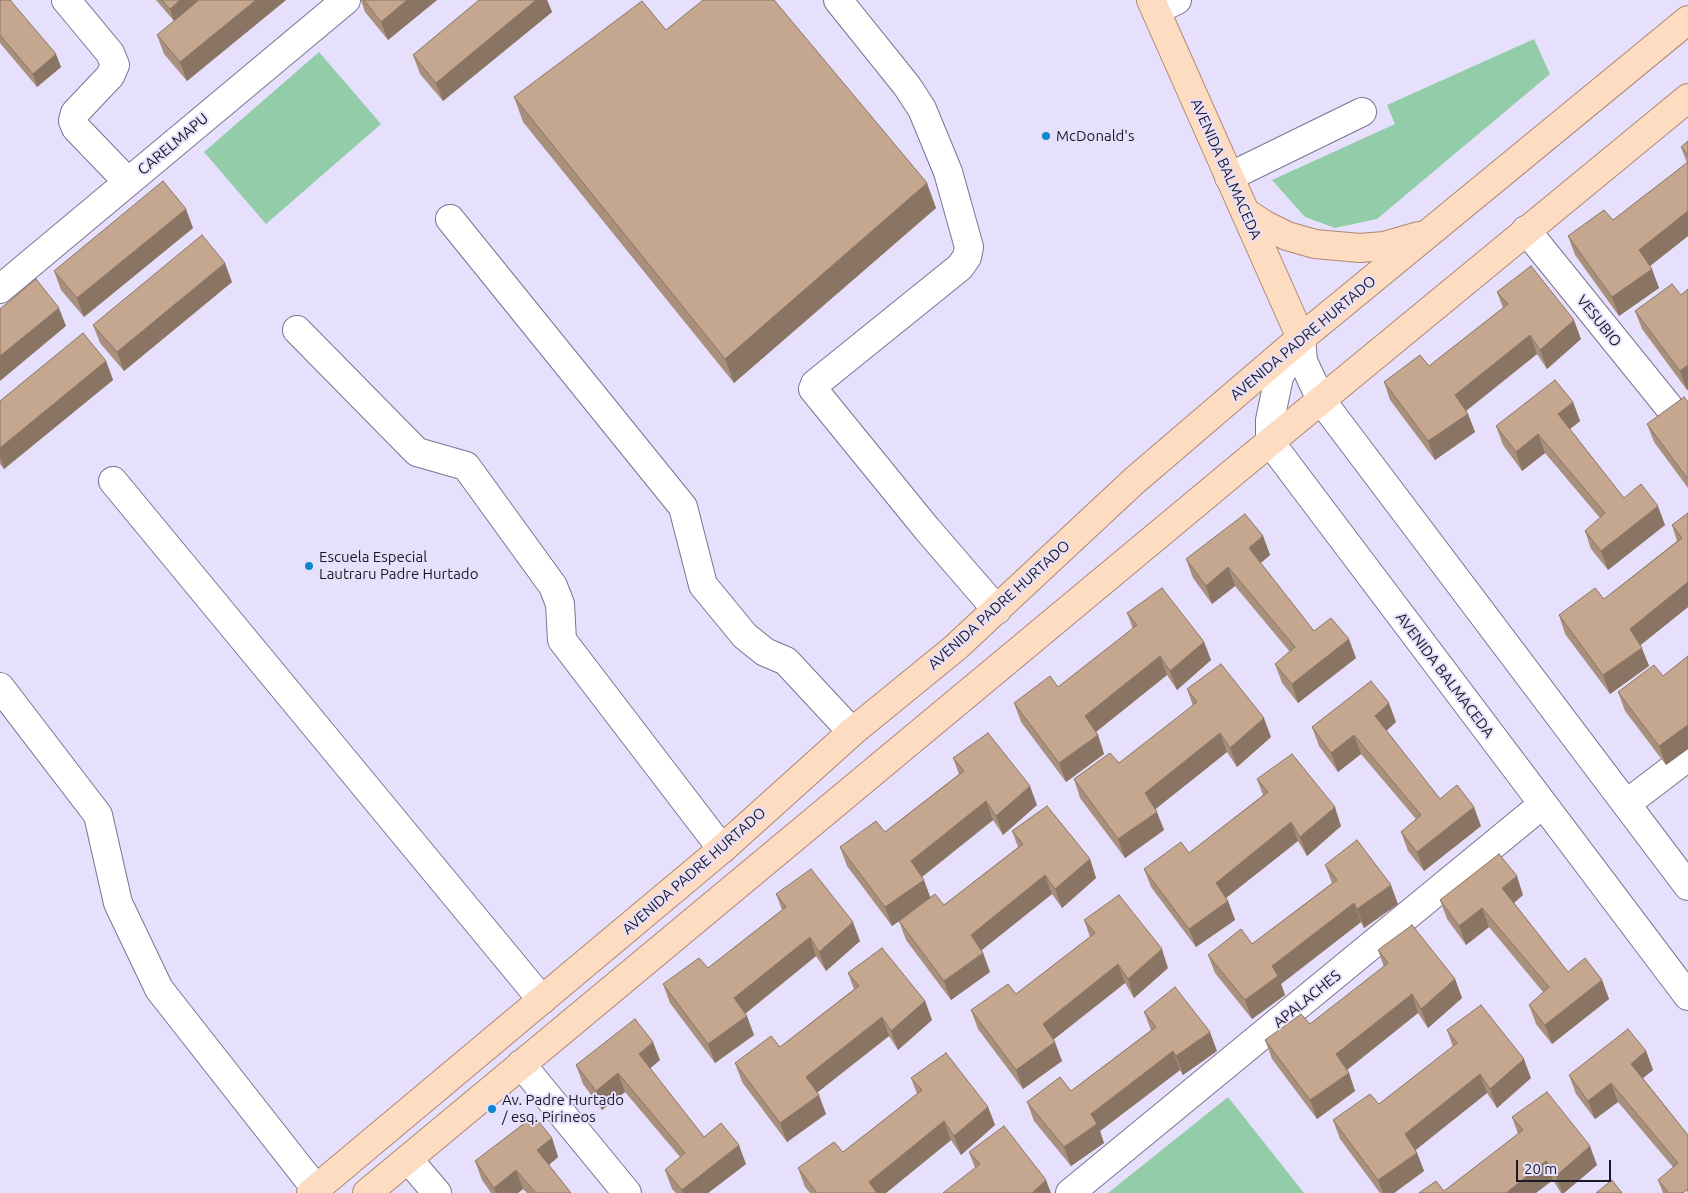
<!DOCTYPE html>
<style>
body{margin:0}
#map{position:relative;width:1688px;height:1193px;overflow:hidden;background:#e7e0fc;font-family:Ubuntu,sans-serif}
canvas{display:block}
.scale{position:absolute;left:1516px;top:1160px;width:95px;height:22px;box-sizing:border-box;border:2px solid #1c1925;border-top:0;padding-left:6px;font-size:15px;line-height:18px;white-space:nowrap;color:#1c1925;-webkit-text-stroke:4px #e7e0fc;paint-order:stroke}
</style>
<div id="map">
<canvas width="1688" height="1193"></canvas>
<div class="scale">20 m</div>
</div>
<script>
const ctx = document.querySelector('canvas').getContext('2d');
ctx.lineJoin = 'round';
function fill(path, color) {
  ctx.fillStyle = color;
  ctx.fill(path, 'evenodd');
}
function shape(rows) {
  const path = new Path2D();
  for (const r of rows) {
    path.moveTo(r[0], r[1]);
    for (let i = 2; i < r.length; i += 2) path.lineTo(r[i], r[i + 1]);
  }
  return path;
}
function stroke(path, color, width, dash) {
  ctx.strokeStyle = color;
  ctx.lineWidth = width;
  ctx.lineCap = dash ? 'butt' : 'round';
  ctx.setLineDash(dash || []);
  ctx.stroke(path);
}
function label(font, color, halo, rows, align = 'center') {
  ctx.font = font + ' Ubuntu,sans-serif';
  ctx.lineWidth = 4;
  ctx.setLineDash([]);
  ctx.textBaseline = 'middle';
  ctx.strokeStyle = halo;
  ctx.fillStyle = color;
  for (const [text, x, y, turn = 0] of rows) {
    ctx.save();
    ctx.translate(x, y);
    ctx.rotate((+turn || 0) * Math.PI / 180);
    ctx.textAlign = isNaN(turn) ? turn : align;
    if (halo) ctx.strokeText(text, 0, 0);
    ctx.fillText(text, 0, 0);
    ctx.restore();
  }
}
fill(shape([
 [1534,39,1550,74,1377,219,1335,228,1305,217,1272,180,1395,124,1387,105],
 [319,52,381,124,266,224,204,152],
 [1228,1097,1304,1193,1108,1193]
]), '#93cca8');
const minor = shape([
 [66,0,110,53,115,65,110,76,75,113,73,121,76,128,128,182],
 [838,0,907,86,922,109,948,172,969,247,967,257,960,267,815,384,813,389,927,529,997,610],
 [1156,10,1177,0],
 [1229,177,1362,112],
 [450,219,683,507,703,585,745,636,765,652,786,661,852,732],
 [1526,230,1673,412],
 [0,289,346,0],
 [297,330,417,452,466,466,553,586,560,604,562,640,722,849],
 [1301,338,1303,361,1321,400,1688,886],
 [1299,341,1279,377,1270,420,1270,442,1688,996],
 [113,481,542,1000],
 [0,687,98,815,118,903,159,989,316,1189],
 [1626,804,1688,757],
 [521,1064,627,1193],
 [408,1159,437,1193],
 [1070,1193,1543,804]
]);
const major = shape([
 [1151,0,1301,338],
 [1245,212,1265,225,1287,236,1315,244,1360,248,1384,246,1419,236],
 [311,1193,722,849,852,732,955,648,1134,481,1301,338,1688,20],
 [367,1193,1247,461,1688,98]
]);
stroke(minor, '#7b7392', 30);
stroke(major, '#ae8870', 30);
stroke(minor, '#fff', 28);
stroke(major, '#fedcc2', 28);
fill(shape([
 [0,0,61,67,37,87,0,43],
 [156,0,197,0,198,1,199,0,286,0,187,81,164,54,157,35,174,21],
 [361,0,437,0,388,40,365,12],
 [479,0,547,0,552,12,443,101,420,74,413,55],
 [666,30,936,208,734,383,523,122,514,97],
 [1688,141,1688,236,1650,266,1659,288,1619,316,1575,255,1568,236,1613,220,1687,163,1681,147],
 [193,228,84,317,61,290,54,271],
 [232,282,124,371,100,343,93,325],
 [1688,289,1688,389,1687,390,1642,329,1635,311,1681,295],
 [1497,292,1581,339,1547,369,1537,354,1466,411,1468,414,1475,432,1435,460,1390,400,1384,382,1429,366,1503,308],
 [106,361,113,380,4,469,0,464,0,401],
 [1573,402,1580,421,1570,429,1624,498,1665,525,1608,570,1591,549,1585,531,1600,518,1545,453,1522,471,1503,445,1496,426],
 [1688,402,1688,488,1654,442,1647,424],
 [1688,513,1688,607,1640,645,1649,666,1610,694,1565,634,1559,615,1604,599,1677,541,1672,525],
 [1263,536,1270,555,1260,563,1314,631,1356,658,1298,703,1282,683,1275,664,1290,652,1235,586,1212,604,1193,578,1186,559],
 [1127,613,1204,642,1211,660,1177,690,1167,675,1096,732,1098,735,1104,754,1066,782,1021,722,1014,703,1058,687,1133,629],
 [1688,656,1688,749,1666,765,1625,711,1618,692,1663,676],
 [1187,689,1271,737,1237,767,1227,752,1155,809,1164,830,1125,858,1080,798,1074,779,1119,763,1193,706],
 [1396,722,1386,730,1440,799,1481,826,1424,871,1408,851,1401,832,1416,819,1361,754,1338,772,1319,746,1312,727],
 [953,758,1037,805,1003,835,993,820,922,877,930,898,944,905,1018,847,1012,831,1090,859,1096,878,1062,908,1052,894,981,950,983,953,990,972,951,1000,906,940,899,921,892,926,847,866,840,847,885,832,959,774],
 [1257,779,1341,826,1307,856,1298,841,1226,898,1228,901,1235,920,1196,947,1151,887,1144,869,1189,853,1263,795],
 [1325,865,1398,904,1364,928,1361,922,1281,984,1285,995,1252,1019,1215,973,1208,955,1252,944,1332,883],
 [776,894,860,941,826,971,816,956,745,1014,754,1035,715,1063,670,1003,663,984,708,968,782,910],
 [1523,895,1514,903,1568,972,1602,980,1609,999,1552,1044,1536,1024,1529,1005,1543,992,1489,927,1466,945,1447,919,1440,900],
 [1084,920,1168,968,1134,998,1125,983,1053,1040,1062,1061,1023,1089,978,1029,971,1010,1016,994,1090,937],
 [1378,950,1455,979,1462,998,1428,1028,1418,1013,1347,1070,1349,1073,1355,1091,1317,1119,1272,1059,1265,1040,1310,1024,1384,967],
 [848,973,925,1001,932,1020,898,1050,889,1036,817,1092,826,1114,787,1142,742,1082,735,1063,780,1047,854,989],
 [1144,1012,1217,1051,1183,1075,1180,1070,1100,1131,1104,1143,1071,1166,1034,1121,1027,1102,1071,1091,1151,1030],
 [1447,1030,1531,1078,1497,1108,1487,1093,1415,1150,1417,1153,1424,1171,1394,1193,1380,1193,1340,1139,1333,1120,1379,1104,1453,1047],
 [1646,1051,1653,1070,1643,1078,1688,1135,1688,1193,1673,1167,1618,1102,1595,1119,1576,1094,1569,1075],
 [660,1060,650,1068,704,1137,746,1164,708,1193,676,1193,672,1189,665,1170,680,1157,625,1092,602,1110,583,1084,576,1065],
 [911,1078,988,1107,995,1125,961,1155,951,1140,886,1193,810,1193,805,1187,798,1168,843,1152,917,1094],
 [1512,1117,1597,1165,1564,1193,1561,1193,1553,1180,1444,1191,1518,1134],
 [552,1138,558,1157,549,1165,571,1193,527,1193,523,1189,518,1193,491,1193,482,1180,475,1161],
 [969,1152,1051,1193,975,1168],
 [1658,1180,1669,1193,1663,1193]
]), '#a9907c');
fill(shape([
 [180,0,197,0,198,1,174,21,170,9],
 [256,0,286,0,187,81,180,62],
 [407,0,437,0,388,40,381,22],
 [536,0,547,0,552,12,443,101,436,83],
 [56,54,61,67,37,87,33,74],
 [927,183,936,208,734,383,725,359],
 [186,209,193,228,84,317,77,298],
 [1688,211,1688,236,1646,269,1639,250],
 [225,263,232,282,124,371,117,352],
 [1652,269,1659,288,1619,316,1612,297],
 [59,308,66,326,0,381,0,356],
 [1574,320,1581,339,1547,369,1540,350],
 [1530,335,1537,354,1462,414,1455,395],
 [106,361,113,380,4,469,0,457,0,448],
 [1688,365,1688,389,1687,390,1680,371],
 [1573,402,1580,421,1565,433,1558,414],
 [1468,414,1475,432,1435,460,1428,441],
 [1538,434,1545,453,1522,471,1516,452],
 [1658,506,1665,525,1608,570,1601,551],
 [1263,536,1270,555,1256,567,1249,548],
 [1228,567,1235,586,1212,604,1206,586],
 [1688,582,1688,607,1637,648,1630,629],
 [1349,639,1356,658,1298,703,1292,684],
 [1204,642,1211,660,1177,690,1170,671],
 [1642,648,1649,666,1610,694,1603,675],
 [1160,656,1167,675,1092,735,1085,716],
 [1389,703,1396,722,1382,735,1375,716],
 [1264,718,1271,737,1237,767,1230,748],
 [1688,725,1688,749,1666,765,1659,746],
 [1220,733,1227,752,1152,812,1145,793],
 [1098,735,1104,754,1066,782,1059,763],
 [1354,735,1361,754,1338,772,1331,753],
 [1030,786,1037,805,1003,835,996,816],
 [986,801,993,820,918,880,911,861],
 [1335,807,1341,826,1307,856,1300,837],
 [1474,807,1481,826,1424,871,1417,852],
 [1157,812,1164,830,1125,858,1118,839],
 [1291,822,1298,841,1222,901,1216,883],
 [1090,859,1096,878,1062,908,1055,889],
 [1045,875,1052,894,977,954,971,935],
 [1517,876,1523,895,1509,907,1502,888],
 [924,880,931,899,892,926,885,907],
 [1391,885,1398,904,1364,928,1357,909],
 [1228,901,1235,920,1196,947,1189,929],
 [1354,903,1361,922,1281,984,1285,995,1252,1019,1245,1000,1272,966],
 [1482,908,1489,927,1466,945,1459,926],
 [853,922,860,941,826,971,819,952],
 [810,937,816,956,741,1017,734,998],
 [1162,949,1168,968,1134,998,1128,979],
 [983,953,990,972,951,1000,944,981],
 [1118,964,1125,983,1049,1043,1043,1024],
 [1455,979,1462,998,1428,1028,1421,1009],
 [1602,980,1609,999,1552,1044,1545,1025],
 [1412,994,1418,1013,1343,1073,1336,1054],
 [925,1001,932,1020,898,1050,891,1031],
 [747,1016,754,1035,715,1063,708,1044],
 [882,1017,889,1036,813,1096,806,1077],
 [1210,1032,1217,1051,1183,1075,1176,1056],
 [653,1042,660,1060,646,1072,639,1054],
 [1055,1042,1062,1061,1023,1089,1016,1070],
 [1173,1051,1180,1070,1100,1131,1104,1143,1071,1166,1064,1147,1091,1114],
 [1646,1051,1653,1070,1638,1082,1631,1064],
 [1524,1059,1531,1078,1497,1108,1490,1089],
 [618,1073,625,1092,602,1110,596,1091],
 [1349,1073,1355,1091,1317,1119,1310,1100],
 [1480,1074,1487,1093,1412,1153,1405,1134],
 [1611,1083,1618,1102,1595,1119,1588,1101],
 [819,1095,826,1114,787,1142,780,1123],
 [988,1107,995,1125,961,1155,954,1136],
 [944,1121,951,1140,886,1193,873,1193,869,1182],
 [552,1138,558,1157,544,1169,537,1150],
 [739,1145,746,1164,708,1193,683,1193,682,1190],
 [1590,1146,1597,1165,1564,1193,1562,1193,1556,1176],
 [1417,1153,1424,1171,1394,1193,1383,1193,1378,1180],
 [1546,1161,1553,1180,1536,1193,1506,1193],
 [516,1170,523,1189,518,1193,496,1193,494,1188],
 [1046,1180,1051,1193,1032,1193]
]), '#8a7565');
const building = shape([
 [0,0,10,0,56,54,33,74,0,35,0,0],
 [162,0,180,0,170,9,162,0],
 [199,0,256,0,180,62,157,35,199,0],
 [364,0,407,0,381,22,364,0],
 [479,0,536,0,436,83,413,55,479,0],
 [703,0,774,0,927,183,725,359,514,97,642,1,666,30,703,0],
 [1688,141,1688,155,1681,147,1688,141],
 [1688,162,1688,211,1639,250,1652,269,1612,297,1568,236,1604,210,1613,220,1688,162],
 [163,181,186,209,77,298,54,271,163,181],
 [202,235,225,263,117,352,93,325,202,235],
 [1531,266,1574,320,1540,350,1530,335,1455,395,1468,414,1428,441,1384,382,1420,355,1429,366,1508,304,1497,292,1531,266],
 [36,279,59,308,0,356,0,309,36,279],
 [1672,284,1681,295,1688,289,1688,365,1680,371,1635,311,1672,284],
 [83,333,106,361,0,448,0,401,83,333],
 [1555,380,1573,402,1558,414,1624,498,1641,484,1658,506,1601,551,1585,531,1605,513,1538,434,1516,452,1496,426,1555,380],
 [1684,397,1688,402,1688,479,1647,424,1684,397],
 [1688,513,1688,582,1630,629,1642,648,1603,675,1559,615,1595,588,1604,599,1682,538,1672,525,1688,513],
 [1245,514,1263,536,1249,548,1314,631,1331,618,1349,639,1292,684,1275,664,1295,647,1228,567,1206,586,1186,559,1245,514],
 [1162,588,1204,642,1170,671,1160,656,1085,716,1098,735,1059,763,1014,703,1050,676,1058,687,1137,625,1127,613,1162,588],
 [1688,656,1688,725,1659,746,1618,692,1654,665,1663,676,1688,656],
 [1221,664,1264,718,1230,748,1220,733,1145,793,1157,812,1118,839,1074,779,1110,753,1119,763,1197,702,1187,689,1221,664],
 [1371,681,1389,703,1375,716,1440,799,1457,785,1474,807,1417,852,1401,832,1421,815,1354,735,1331,753,1312,727,1371,681],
 [988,733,1030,786,996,816,986,801,911,861,924,880,885,907,840,847,876,821,885,832,964,771,953,758,988,733],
 [1292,754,1335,807,1300,837,1291,822,1216,883,1228,901,1189,929,1144,869,1181,842,1189,853,1268,792,1257,779,1292,754],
 [1047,806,1090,859,1055,889,1045,875,971,935,983,953,944,981,899,921,935,894,944,905,1023,844,1012,831,1047,806],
 [1357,840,1391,885,1357,909,1354,903,1272,966,1278,976,1245,1000,1208,955,1241,929,1252,944,1337,880,1325,865,1357,840],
 [1499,854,1517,876,1502,888,1568,972,1585,958,1602,980,1545,1025,1529,1005,1549,987,1482,908,1459,926,1440,900,1499,854],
 [811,869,853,922,819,952,810,937,734,998,747,1016,708,1044,663,984,699,958,708,968,786,907,776,894,811,869],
 [1119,895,1162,949,1128,979,1118,964,1043,1024,1055,1042,1016,1070,971,1010,1008,984,1016,994,1095,933,1084,920,1119,895],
 [1412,925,1455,979,1421,1009,1412,994,1336,1054,1349,1073,1310,1100,1265,1040,1301,1014,1310,1024,1388,963,1378,950,1412,925],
 [882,948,925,1001,891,1031,882,1017,806,1077,819,1095,780,1123,735,1063,771,1036,780,1047,859,986,848,973,882,948],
 [1175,987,1210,1032,1176,1056,1173,1051,1091,1114,1097,1124,1064,1147,1027,1102,1060,1077,1071,1091,1156,1027,1144,1012,1175,987],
 [1481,1005,1524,1059,1490,1089,1480,1074,1405,1134,1417,1153,1378,1180,1333,1120,1370,1094,1379,1104,1457,1043,1447,1030,1481,1005],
 [635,1019,653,1042,639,1054,704,1137,721,1123,739,1145,682,1190,665,1170,685,1153,618,1073,596,1091,576,1065,635,1019],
 [1628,1029,1646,1051,1631,1064,1688,1135,1688,1189,1683,1193,1669,1193,1658,1180,1678,1163,1611,1083,1588,1101,1569,1075,1628,1029],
 [946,1053,988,1107,954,1136,944,1121,869,1182,877,1193,817,1193,798,1168,834,1142,843,1152,922,1090,911,1078,946,1053],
 [1547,1092,1590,1146,1556,1176,1546,1161,1506,1193,1419,1193,1436,1181,1444,1191,1523,1130,1512,1117,1547,1092],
 [534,1116,552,1138,537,1150,571,1193,536,1193,516,1170,494,1188,475,1161,534,1116],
 [1004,1126,1046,1180,1032,1193,943,1193,980,1164,969,1152,1004,1126],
 [1612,1180,1622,1193,1596,1193,1612,1180]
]);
fill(building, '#c5a790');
stroke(building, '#8a7565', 1);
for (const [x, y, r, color] of [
 [1046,136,5,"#1086ce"],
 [309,566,5,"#1086ce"],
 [492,1109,5,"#1086ce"]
]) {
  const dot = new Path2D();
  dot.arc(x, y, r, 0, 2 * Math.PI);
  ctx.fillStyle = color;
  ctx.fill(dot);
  stroke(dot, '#e7e0fc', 2);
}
label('15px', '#1c1925', '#e7e0fc', [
 ["McDonald's",1056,136],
 ["Escuela Especial",319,557],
 ["Lautraru Padre Hurtado",319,574],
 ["Av. Padre Hurtado",502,1100],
 ["/ esq. Pirineos",502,1117]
], 'left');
label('15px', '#1c1925', '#e7e0fc', [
 ["CARELMAPU",173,144,-40],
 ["AVENIDA BALMACEDA",1226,169,66],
 ["VESUBIO",1599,321,51],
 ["AVENIDA PADRE HURTADO",1303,338,-40],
 ["AVENIDA PADRE HURTADO",999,605,-42],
 ["AVENIDA BALMACEDA",1445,675,53],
 ["AVENIDA PADRE HURTADO",694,871,-41],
 ["APALACHES",1307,999,-39]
]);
</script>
